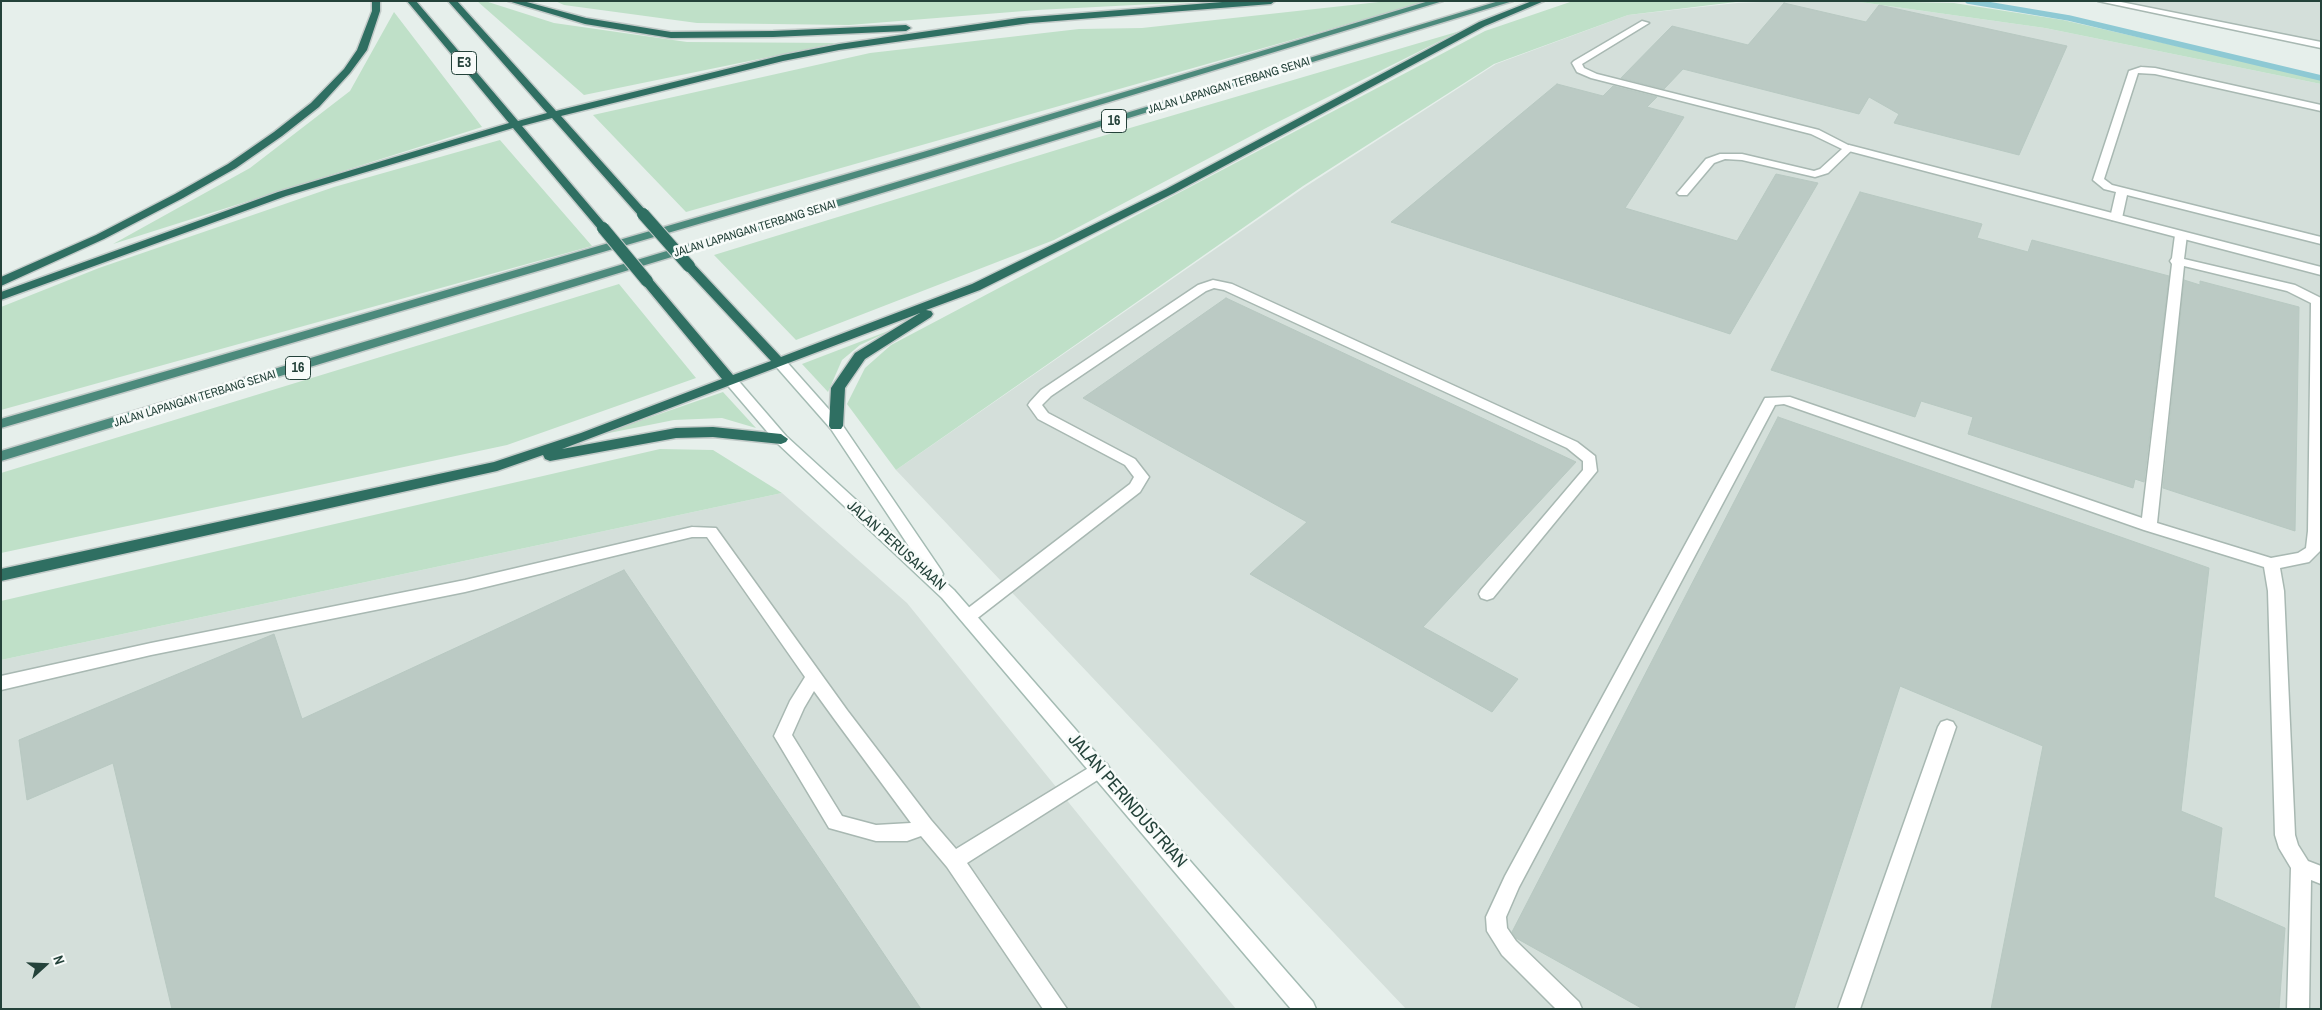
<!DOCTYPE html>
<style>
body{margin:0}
#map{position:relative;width:2322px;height:1010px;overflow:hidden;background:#e6efeb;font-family:"Archivo Narrow",sans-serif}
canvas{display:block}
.frame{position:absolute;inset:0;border:2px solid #24423a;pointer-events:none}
.north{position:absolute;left:20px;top:940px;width:50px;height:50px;-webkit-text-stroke:4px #f7fbf9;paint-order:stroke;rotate:70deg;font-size:14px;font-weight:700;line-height:20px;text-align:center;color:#24423a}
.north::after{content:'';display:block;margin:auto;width:18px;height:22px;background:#24423a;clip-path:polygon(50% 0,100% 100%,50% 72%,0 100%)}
</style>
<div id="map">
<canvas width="2322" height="1010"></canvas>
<div class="frame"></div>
<div class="north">N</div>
</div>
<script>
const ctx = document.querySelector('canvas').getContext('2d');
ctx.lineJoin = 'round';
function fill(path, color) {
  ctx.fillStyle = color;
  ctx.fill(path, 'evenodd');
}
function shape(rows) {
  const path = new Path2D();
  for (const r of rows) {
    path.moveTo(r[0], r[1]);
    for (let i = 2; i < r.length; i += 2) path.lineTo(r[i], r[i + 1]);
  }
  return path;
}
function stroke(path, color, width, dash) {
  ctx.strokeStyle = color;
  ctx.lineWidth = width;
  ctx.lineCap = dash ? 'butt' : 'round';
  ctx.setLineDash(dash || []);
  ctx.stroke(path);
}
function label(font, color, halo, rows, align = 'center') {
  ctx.font = font + ' "Archivo Narrow",sans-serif';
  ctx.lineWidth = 5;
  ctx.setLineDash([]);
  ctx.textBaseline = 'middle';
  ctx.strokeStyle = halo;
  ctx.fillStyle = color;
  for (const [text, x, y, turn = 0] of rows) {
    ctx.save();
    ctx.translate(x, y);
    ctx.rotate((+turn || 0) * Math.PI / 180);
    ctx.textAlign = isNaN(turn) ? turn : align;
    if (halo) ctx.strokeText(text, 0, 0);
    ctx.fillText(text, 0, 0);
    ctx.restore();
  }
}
fill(shape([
 [1790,1,1853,1,2045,28,2321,84,2321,1009,1406,1009,896,470,1305,187,1496,64,1628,15,1737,3],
 [2093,1,2321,1,2321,48],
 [782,493,907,603,1236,1009,1,1009,1,660]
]), '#d4dfda');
fill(shape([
 [477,1,485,1,554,23,687,42,837,43,584,95],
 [555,1,1213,1,1037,10,849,25,697,23,564,5],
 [1388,1,1429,1,686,212,593,115,870,53,1079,29,1142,28],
 [1573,1,1768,1,1736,2,1628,15,1494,64,1303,186,896,470,847,404,865,368,891,345,1485,31],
 [1853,1,1954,3,2063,20,2321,79,2321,84,2045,28],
 [394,12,482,127,113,244,250,168,350,91],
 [1460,31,1268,127,1054,240,796,340,714,255,1089,140],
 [500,140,592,246,1,410,1,307,99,268,334,187],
 [619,284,696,378,507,445,1,553,1,473],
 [896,328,860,345,842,360,828,392,802,364],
 [723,392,756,428,722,418,674,420,599,435],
 [660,449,713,450,782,493,1,660,1,601]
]), '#bfe0c8');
stroke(shape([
 [1968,1,2069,18,2321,78]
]), '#8ec9d4', 5.5);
const building = shape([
 [1784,3,1866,22,1879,5,2067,46,2019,155,1894,123,1899,114,1869,97,1859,114,1683,69,1664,89,1621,78,1672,26,1748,45,1784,3],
 [1557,84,1603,96,1613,86,1657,97,1647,107,1684,117,1625,208,1737,241,1776,174,1818,183,1730,334,1391,222,1557,84],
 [1860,192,1982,224,1977,238,2028,252,2032,240,2169,276,2144,482,2135,479,2133,488,1968,434,1973,417,1921,401,1915,417,1771,370,1860,192],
 [2184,280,2200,285,2200,281,2299,307,2295,531,2163,488,2184,280],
 [1226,298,1576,462,1423,627,1518,679,1492,712,1250,574,1307,522,1083,398,1226,298],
 [1778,417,2209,568,2181,811,2222,828,2214,897,2285,928,2279,1009,1991,1009,2043,746,1900,686,1794,1009,1643,1009,1516,938,1512,932,1778,417],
 [624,570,921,1009,172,1009,113,763,27,800,19,740,274,634,302,719,624,570]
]);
fill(building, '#bbcac4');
stroke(building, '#b8c9c2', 1);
const service = shape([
 [2098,1,2116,1,2321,42,2321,48,2098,1],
 [1642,21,1649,23,1582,64,1584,68,1597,74,1819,130,1854,148,1828,173,1815,177,1742,160,1725,159,1714,163,1687,195,1679,195,1677,193,1679,191,1706,159,1720,154,1742,154,1814,171,1820,169,1842,149,1811,134,1591,78,1577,72,1572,63,1574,61,1642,21],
 [2141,67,2155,68,2321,105,2321,111,2155,74,2138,73,2104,179,2112,185,2321,237,2321,244,2127,195,2122,218,2120,220,2112,220,2110,218,2116,192,2104,189,2093,180,2129,71,2141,67],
 [2181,232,2187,235,2184,259,2295,285,2321,298,2321,550,2309,562,2280,568,2284,591,2295,835,2298,845,2308,861,2321,866,2321,884,2311,880,2309,1009,2287,1009,2291,868,2279,848,2275,835,2268,591,2264,567,2144,530,1784,404,1775,405,1519,887,1506,917,1507,928,1516,941,1579,1002,1582,1009,1556,1009,1502,955,1487,931,1486,917,1505,876,1765,398,1790,397,2142,518,2172,264,2170,261,2172,258,2175,235,2181,232],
 [2184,266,2287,291,2311,303,2308,531,2306,548,2298,553,2271,558,2157,523,2184,266],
 [1213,280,1232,284,1577,442,1595,456,1597,471,1493,598,1487,600,1481,598,1479,594,1481,590,1583,470,1583,461,1567,448,1224,290,1214,288,1206,291,1051,396,1042,405,1048,413,1135,459,1149,477,1140,492,975,620,969,622,963,620,961,616,963,612,1130,484,1134,477,1125,465,1038,419,1028,405,1030,402,1041,390,1198,285,1213,280],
 [692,527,716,528,847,710,931,820,956,849,1095,764,1101,761,1107,764,1110,769,1107,774,967,863,1067,1009,1043,1009,947,867,921,836,907,841,876,841,829,828,774,736,790,701,805,677,707,537,692,537,465,592,151,655,1,690,1,676,151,643,465,580,692,527],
 [814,691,835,720,911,823,876,825,842,816,792,735,804,708,814,691],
 [1947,720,1953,722,1956,727,1860,1009,1838,1009,1938,727,1941,722,1947,720]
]);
const minor = shape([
 [1849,145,2321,267,2321,275,1845,150,1844,148,1849,145]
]);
const secondary = shape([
 [780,359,785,360,841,423,941,570,943,574,941,578,954,590,1313,1002,1316,1009,1291,1009,942,598,776,442,724,381,726,378,736,378,786,436,912,551,831,429,773,363,780,359]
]);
const trunk = shape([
 [1429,1,1443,1,931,156,1,428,1,419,923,152,1429,1],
 [1499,1,1513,1,1,461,1,451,1499,1]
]);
const motorway = shape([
 [372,1,380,1,380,11,367,50,350,73,319,107,282,136,236,168,183,198,104,239,1,286,1,277,96,235,175,194,228,164,274,132,311,103,344,69,357,50,372,11,372,1],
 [407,1,416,1,518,121,547,113,448,1,457,1,556,111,783,55,839,44,1019,18,1235,1,1275,1,1271,4,1030,23,839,50,783,61,561,116,647,212,649,214,647,216,643,217,639,216,552,118,522,126,607,226,609,228,603,231,599,230,513,128,286,196,1,300,1,292,278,192,509,123,407,1],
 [508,1,523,1,586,18,671,32,773,31,906,25,911,28,906,31,773,37,671,38,585,24,508,1],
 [1532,1,1544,1,1485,26,1174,193,980,290,926,310,931,311,933,314,931,317,865,359,845,388,843,426,841,429,831,429,829,426,831,388,833,385,855,353,920,313,562,449,676,428,713,427,781,434,788,439,786,442,781,444,713,437,676,438,550,461,545,459,543,455,497,471,1,581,1,569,494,462,581,433,722,379,643,284,641,281,643,278,651,278,733,375,771,361,685,269,683,266,685,263,693,263,781,357,972,284,1166,189,1479,22,1532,1]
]);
stroke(service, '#a8b8b2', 3);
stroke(minor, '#a8b8b2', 3);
stroke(secondary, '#a4bbb3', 3);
stroke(trunk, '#c2cac8', 3);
stroke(motorway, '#c2cac8', 3);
fill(service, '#fff');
fill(minor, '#fff');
fill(secondary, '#fff');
fill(trunk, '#4c8a7c');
fill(motorway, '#2f6f62');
const motorwayBridge = shape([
 [643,214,689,266],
 [603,228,647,281]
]);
stroke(motorwayBridge, '#c2cac8', 14, []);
stroke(motorwayBridge, '#2f6f62', 12);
label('12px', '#24423a', '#f7fbf9', [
 ["JALAN LAPANGAN TERBANG SENAI",1229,86,-17],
 ["JALAN LAPANGAN TERBANG SENAI",755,229,-17],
 ["JALAN LAPANGAN TERBANG SENAI",195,399,-17]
]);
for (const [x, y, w] of [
 [464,63,25],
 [1114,121,25],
 [298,368,25]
]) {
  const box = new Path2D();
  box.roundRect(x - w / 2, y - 11.5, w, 23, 4);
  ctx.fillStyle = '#f7fbf9';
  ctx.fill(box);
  stroke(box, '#24423a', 1);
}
label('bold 14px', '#24423a', null, [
 ["E3",464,63],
 ["16",1114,121],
 ["16",298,368]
]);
label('15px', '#24423a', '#f7fbf9', [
 ["JALAN PERUSAHAAN",896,546,42]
]);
label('18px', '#24423a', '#f7fbf9', [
 ["JALAN PERINDUSTRIAN",1127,801,49]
]);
</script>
